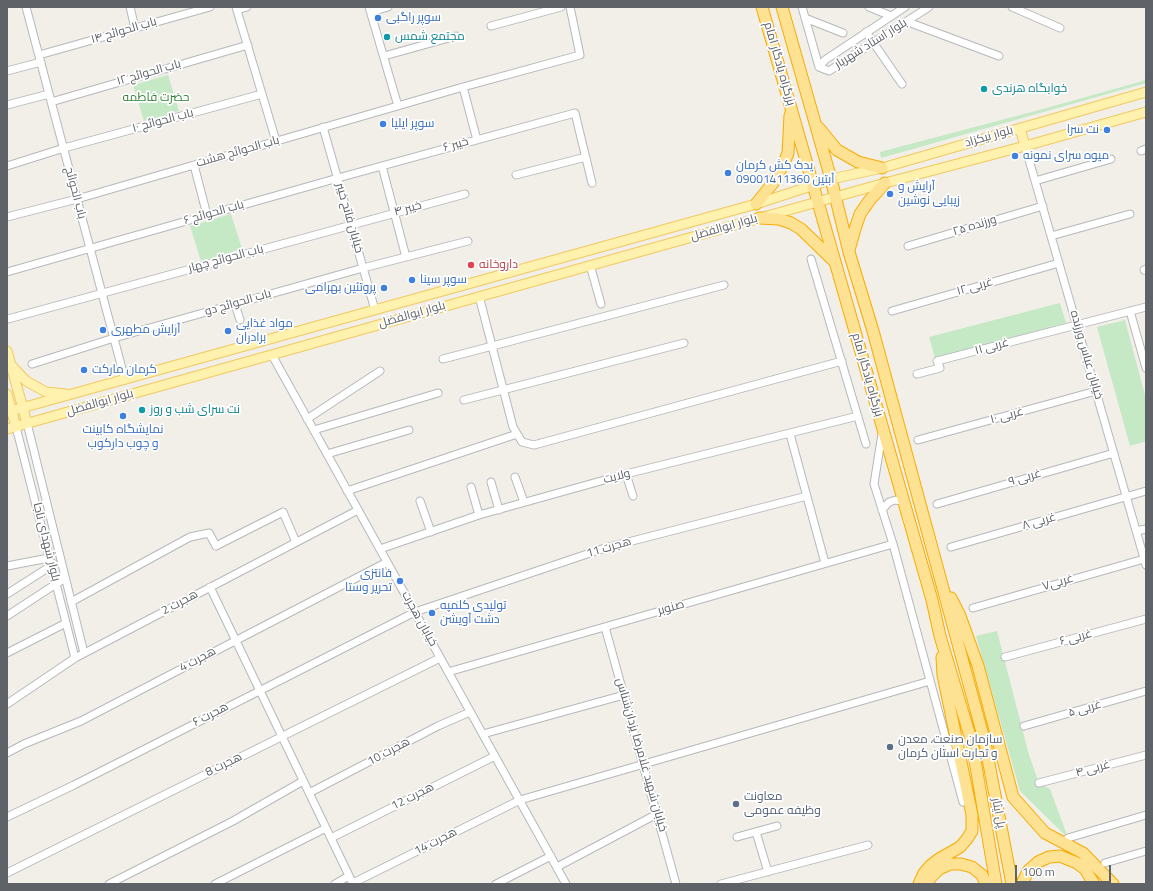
<!DOCTYPE html>
<meta charset="utf-8">
<style>
body{margin:0}
#map{position:relative;width:1153px;height:891px;overflow:hidden;background:#f1efe8;font-family:"Titillium Web",sans-serif}
canvas{display:block}
.frame{position:absolute;inset:0;border:8px solid #5f6368;pointer-events:none}
.scale{position:absolute;left:1015px;top:865px;width:96px;height:18px;box-sizing:border-box;border:2px solid #5f6368;border-top:0;padding-left:5px;font-size:12px;line-height:14px;white-space:nowrap;color:#5f6368;-webkit-text-stroke:3px #fff;paint-order:stroke}
</style>
<div id="map">
<canvas width="1153" height="891"></canvas>
<div class="frame"></div>
<div class="scale">100 m</div>
</div>
<script>
const ctx = document.querySelector('canvas').getContext('2d');
ctx.lineJoin = 'round';
function fill(path, color) {
  ctx.fillStyle = color;
  ctx.fill(path, 'evenodd');
}
function shape(rows) {
  const path = new Path2D();
  for (const r of rows) {
    path.moveTo(r[0], r[1]);
    for (let i = 2; i < r.length; i += 2) path.lineTo(r[i], r[i + 1]);
  }
  return path;
}
function stroke(path, color, width, dash) {
  ctx.strokeStyle = color;
  ctx.lineWidth = width;
  ctx.lineCap = dash ? 'butt' : 'round';
  ctx.setLineDash(dash || []);
  ctx.stroke(path);
}
function label(font, color, halo, rows, align = 'center') {
  ctx.font = font + ' "Titillium Web",Cairo,sans-serif';
  ctx.lineWidth = 3.5;
  ctx.setLineDash([]);
  ctx.textBaseline = 'middle';
  ctx.strokeStyle = halo;
  ctx.fillStyle = color;
  for (const [text, x, y, turn = 0] of rows) {
    ctx.save();
    ctx.translate(x, y);
    ctx.rotate((+turn || 0) * Math.PI / 180);
    ctx.textAlign = isNaN(turn) ? turn : align;
    if (halo) ctx.strokeText(text, 0, 0);
    ctx.fillText(text, 0, 0);
    ctx.restore();
  }
}
fill(shape([
 [168,75,179,111,144,121,133,85],
 [1146,78,1146,83,881,158,880,152,1043,109,1143,81],
 [231,214,242,249,201,261,190,226],
 [1060,303,1066,323,935,358,929,337],
 [1125,320,1146,399,1146,441,1130,446,1097,327],
 [997,631,1029,755,1039,783,1050,789,1068,838,1020,791,976,636]
]), '#c5e8c5');
const minor = shape([
 [26,7,125,380],
 [130,7,135,28],
 [236,7,276,141],
 [369,7,398,106],
 [802,7,819,67],
 [869,7,891,16],
 [1012,7,1060,28],
 [237,10,247,7],
 [371,12,388,7],
 [805,18,843,33],
 [908,22,999,56],
 [491,26,561,7],
 [866,32,902,84],
 [39,55,210,7],
 [384,56,456,36],
 [819,67,829,71,929,7],
 [819,67,825,60,905,7],
 [7,71,41,62],
 [463,87,477,140],
 [51,102,248,45],
 [7,105,49,94],
 [323,127,375,310],
 [1025,146,1146,565],
 [1141,151,1146,149],
 [194,165,207,215],
 [7,166,64,148,262,94],
 [382,166,406,257],
 [516,175,586,157],
 [1035,181,1111,159],
 [7,217,77,199,463,87,580,55,570,7],
 [1051,236,1130,214],
 [908,246,1043,206],
 [811,259,866,444],
 [590,265,601,304],
 [1144,270,1146,269],
 [7,272,338,178,575,113,592,183],
 [479,296,513,427,522,442,534,445,842,361],
 [235,304,240,320],
 [892,311,1059,263],
 [1130,311,1146,368],
 [8,319,465,194],
 [272,355,566,884],
 [443,359,724,285],
 [32,364,114,338,363,268,468,241],
 [917,374,940,368,937,361,1146,307],
 [464,400,684,343],
 [307,419,380,371],
 [27,423,84,653],
 [16,427,75,658],
 [314,430,438,393],
 [790,434,825,563],
 [882,434,874,484,893,544,963,802],
 [918,440,1096,391],
 [327,454,409,430],
 [626,474,633,496],
 [515,477,524,502],
 [491,482,499,510],
 [471,487,479,515],
 [347,491,517,434],
 [420,501,431,532],
 [937,504,1114,453],
 [882,510,889,502,896,500,903,502],
 [1136,531,1146,529],
 [951,547,1146,491],
 [380,549,479,515,626,474,858,416],
 [7,566,49,558],
 [210,587,353,884],
 [7,594,54,564],
 [71,602,190,537,209,533,216,546,283,512,296,542],
 [973,608,1144,559],
 [7,616,65,578],
 [605,627,676,884],
 [7,653,66,623],
 [1005,657,1146,619],
 [448,672,893,544],
 [7,704,75,658,358,510],
 [1024,726,1146,691],
 [483,734,624,695],
 [7,753,24,744,81,721,387,562],
 [1039,783,1146,755],
 [309,793,438,726,470,712],
 [7,817,74,785,415,612,605,548,807,496],
 [756,832,768,872],
 [737,837,777,826],
 [331,838,495,756],
 [1068,838,1146,815],
 [1105,863,1146,851],
 [557,867,657,814],
 [7,873,440,658],
 [353,883,520,800,930,681],
 [109,884,233,821,303,781],
 [215,884,326,828],
 [335,884,349,876],
 [496,884,551,856],
 [721,884,868,845]
]);
const major = shape([
 [1020,128,1025,146],
 [7,351,27,423],
 [12,366,26,381,46,392,66,394],
 [7,394,16,427],
 [7,412,756,204,836,178,882,168,1146,92],
 [7,429,885,183,1025,146,1146,112]
]);
const highway = shape([
 [762,7,932,600,940,636,972,743,996,884],
 [782,7,831,179,849,252,873,331,985,743,1012,884],
 [819,128,837,150,858,162,882,168],
 [756,204,773,183,784,163,788,153,790,115],
 [759,218,779,219,791,223,801,229,835,262],
 [849,250,855,229,860,214,869,201,885,183],
 [951,598,960,616,978,666,1013,797,1045,833,1083,853,1113,884],
 [919,884,924,873,930,866,939,859,960,847,967,839,972,831,972,815,943,675,942,657],
 [928,884,930,878,939,869,950,864,961,864,972,867,982,875,986,884],
 [1022,884,1028,871,1038,862,1049,857,1060,856,1077,863,1085,869,1094,884]
]);
stroke(minor, '#b5b8bc', 9);
stroke(major, '#f2c960', 11);
stroke(highway, '#f9ab00', 13);
stroke(minor, '#fff', 7);
stroke(major, '#fff2af', 9);
stroke(highway, '#fde293', 11);
for (const [x, y, r, color] of [
 [378,18,4,"#3f7fe0"],
 [387,37,4,"#0f9aa8"],
 [984,89,4,"#0f9aa8"],
 [383,124,4,"#3f7fe0"],
 [1107,130,4,"#3f7fe0"],
 [1015,156,4,"#3f7fe0"],
 [728,173,4,"#3f7fe0"],
 [890,194,4,"#3f7fe0"],
 [471,265,4,"#e0444e"],
 [412,280,4,"#3f7fe0"],
 [384,288,4,"#3f7fe0"],
 [103,330,4,"#3f7fe0"],
 [228,331,4,"#3f7fe0"],
 [84,370,4,"#3f7fe0"],
 [142,410,4,"#0f9aa8"],
 [123,416,4,"#3f7fe0"],
 [400,581,4,"#3f7fe0"],
 [432,613,4,"#3f7fe0"],
 [890,747,4,"#5c6f8a"],
 [736,804,4,"#5c6f8a"]
]) {
  const dot = new Path2D();
  dot.arc(x, y, r, 0, 2 * Math.PI);
  ctx.fillStyle = color;
  ctx.fill(dot);
  stroke(dot, '#fff', 1.5);
}
label('12px', '#366cbe', '#fff', [
 ["سوپر راگبی",386,18],
 ["سوپر ایلیا",391,124],
 ["نت سرا",1099,130,"right"],
 ["میوه سرای نمونه",1023,156],
 ["یدک کش کرمان",736,166],
 ["آبتین 09001411360",736,180],
 ["آرایش و",898,187],
 ["زیبایی نوشین",898,201],
 ["سوپر سینا",420,280],
 ["پروتئین بهرامی",376,288,"right"],
 ["مواد غذایی",236,324],
 ["برادران",236,338],
 ["آرایش مطهری",111,330],
 ["کرمان مارکت",92,370],
 ["نمایشگاه کابینت",123,430,"center"],
 ["و چوب دارکوب",123,444,"center"],
 ["فانتزی",392,574,"right"],
 ["تحریر وستا",392,588,"right"],
 ["تولیدی کلمپه",440,606],
 ["دشت آویشن",440,620]
], 'left');
label('12px', '#5f6368', '#fff', [
 ["باب الحوائج ۱۴",124,31,-16],
 ["بلوار استاد شهریار",871,44,-32],
 ["بزرگراه یادگار امام",779,64,74],
 ["باب الحوائج ۱۲",149,73,-16],
 ["باب الحوائج ۱۰",163,121,-15],
 ["بلوار نیکزاد",989,137,-16],
 ["خیبر ۶",456,145,-15],
 ["باب الحوائج هشت",238,152,-16],
 ["باب الحوائج",75,193,75],
 ["خیبر ۴",408,209,-15],
 ["باب الحوائج ۶",214,213,-16],
 ["خیابان فاتح خیبر",349,218,74],
 ["ورزنده ۲۵",975,226,-17],
 ["بلوار ابوالفضل",724,228,-16],
 ["باب الحوائج چهار",226,259,-15],
 ["غربی ۱۲",975,287,-16],
 ["باب الحوائج دو",238,303,-16],
 ["بلوار ابوالفضل",412,315,-16],
 ["غربی ۱۱",992,347,-15],
 ["خیابان عباس ورزنده",1086,355,74],
 ["بزرگراه یادگار امام",867,375,74],
 ["بلوار ابوالفضل",100,403,-16],
 ["غربی ۱۰",1007,416,-15],
 ["ولایت",617,477,-15],
 ["غربی ۹",1025,478,-16],
 ["غربی ۸",1039,522,-16],
 ["بلوار شهدای ناجا",46,542,76],
 ["هجرت 11",609,548,-16],
 ["غربی۷",1058,583,-16],
 ["هجرت 2",180,603,-28],
 ["صنوبر",671,608,-16],
 ["خیابان هجرت",419,619,61],
 ["غربی ۶",1076,638,-15],
 ["هجرت 4",198,660,-28],
 ["غربی ۵",1085,709,-16],
 ["هجرت ۶",211,715,-27],
 ["هجرت 10",389,752,-28],
 ["خیابان شهید غلامرضا یزدان‌شناس",641,755,74],
 ["هجرت 8",224,765,-26],
 ["غربی ۴",1093,769,-15],
 ["هجرت 12",413,797,-27],
 ["پل ایثار",998,813,79],
 ["هجرت 14",436,842,-27]
]);
label('12px', '#0d838f', '#fff', [
 ["مجتمع شمس",395,37],
 ["خوابگاه هرندی",992,89],
 ["نت سرای شب و روز",150,410]
], 'left');
label('12px', '#348238', '#fff', [
 ["حضرت فاطمه",156,98]
]);
label('12px', '#be3a42', '#fff', [
 ["داروخانه",479,265]
], 'left');
label('12px', '#4e5e75', '#fff', [
 ["سازمان صنعت، معدن",898,740],
 ["و تجارت استان کرمان",898,754],
 ["معاونت",744,797],
 ["وظیفه عمومی",744,811]
], 'left');
</script>
